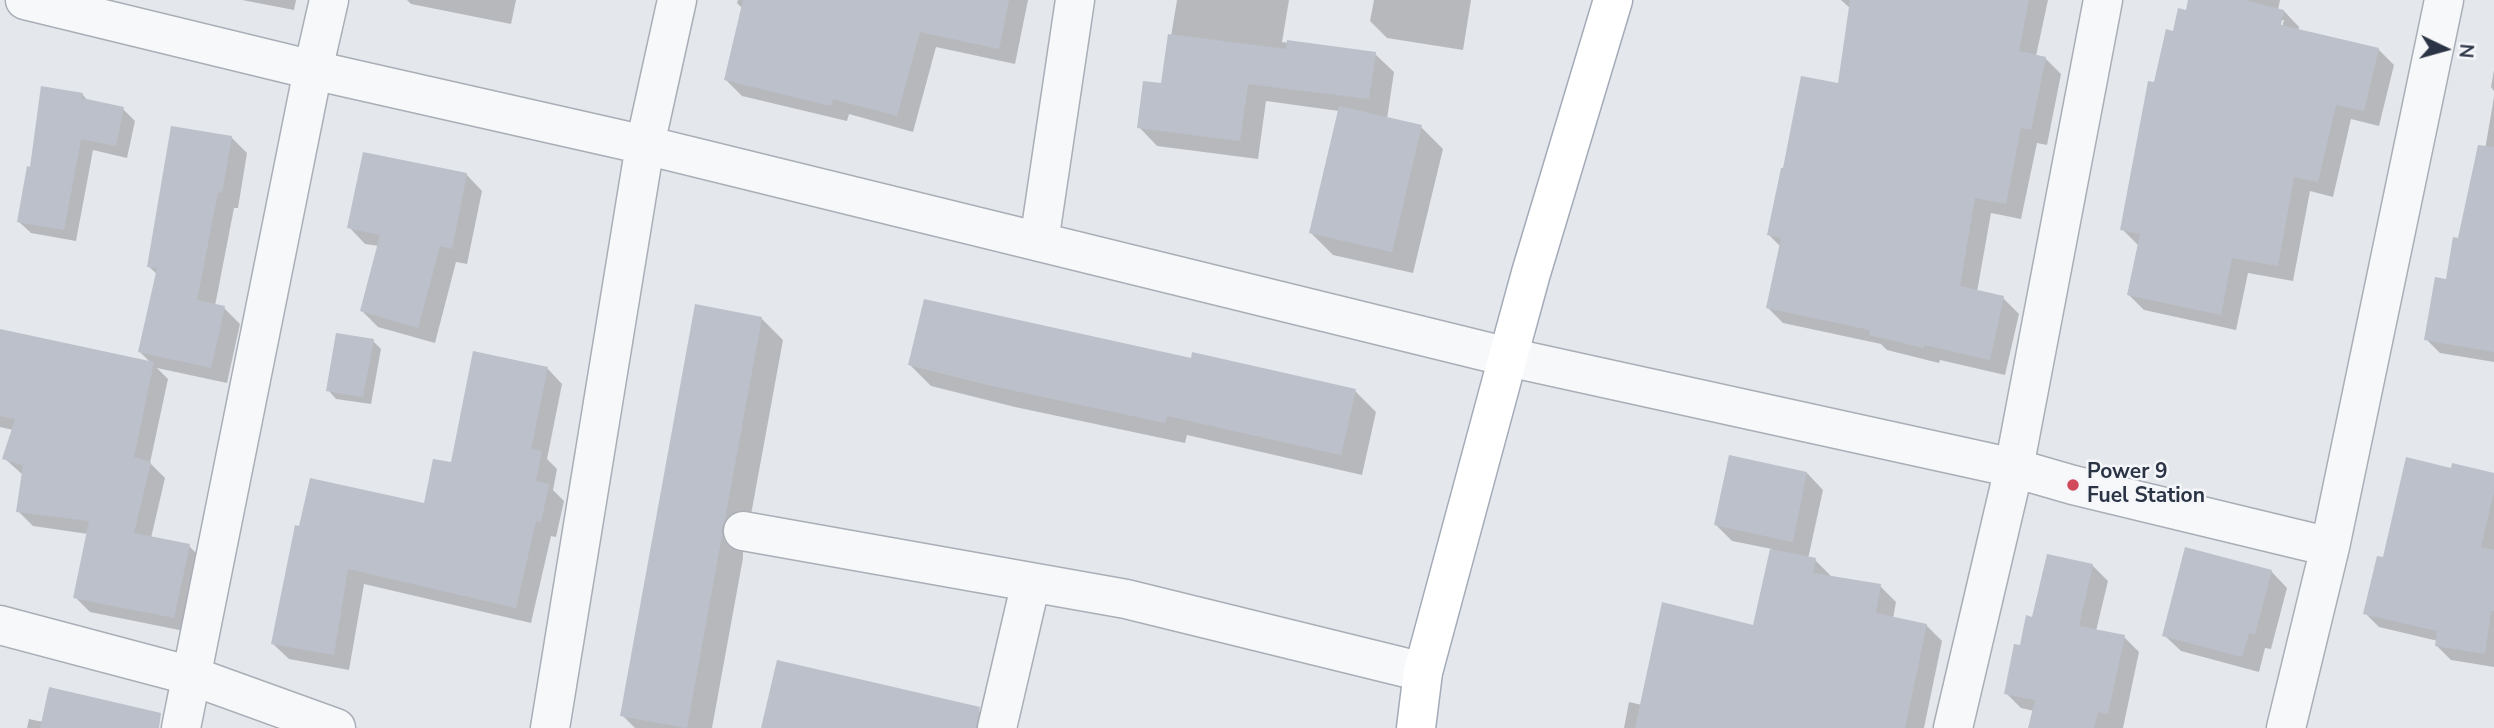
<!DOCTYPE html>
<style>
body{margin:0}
#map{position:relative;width:2494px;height:728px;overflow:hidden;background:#e4e7ec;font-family:"Nunito Sans",sans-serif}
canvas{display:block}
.north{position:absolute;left:2410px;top:14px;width:70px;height:70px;-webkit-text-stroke:5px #f4f6f9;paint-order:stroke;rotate:95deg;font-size:19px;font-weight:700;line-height:28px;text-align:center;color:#2b3445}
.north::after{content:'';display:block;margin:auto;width:24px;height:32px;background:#2b3445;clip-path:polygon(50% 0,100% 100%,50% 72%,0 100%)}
</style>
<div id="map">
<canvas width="2494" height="728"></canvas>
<div class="north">N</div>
</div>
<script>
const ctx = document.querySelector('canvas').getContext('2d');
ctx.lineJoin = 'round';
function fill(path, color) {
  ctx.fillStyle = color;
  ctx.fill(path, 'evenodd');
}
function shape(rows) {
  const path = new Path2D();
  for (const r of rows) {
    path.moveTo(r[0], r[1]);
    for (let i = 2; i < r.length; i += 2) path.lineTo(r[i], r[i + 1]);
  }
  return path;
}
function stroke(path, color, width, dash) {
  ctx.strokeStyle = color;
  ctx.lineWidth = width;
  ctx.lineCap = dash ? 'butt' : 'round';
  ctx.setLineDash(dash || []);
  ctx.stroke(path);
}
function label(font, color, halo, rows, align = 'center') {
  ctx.font = font + ' "Nunito Sans",sans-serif';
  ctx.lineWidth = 5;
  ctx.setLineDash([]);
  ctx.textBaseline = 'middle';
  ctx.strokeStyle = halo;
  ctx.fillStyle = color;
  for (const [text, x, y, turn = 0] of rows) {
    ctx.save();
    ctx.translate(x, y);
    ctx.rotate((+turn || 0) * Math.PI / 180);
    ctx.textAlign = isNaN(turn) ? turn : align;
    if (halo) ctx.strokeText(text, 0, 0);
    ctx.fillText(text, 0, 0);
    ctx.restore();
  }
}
fill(shape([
 [242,0,296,0,294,10],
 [407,0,516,0,511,24,411,4],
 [738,0,1028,0,1015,64,936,47,913,132,849,114,847,121,742,96,726,80,743,9,737,3],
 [1177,0,1289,0,1282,42,1375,54,1394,72,1387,119,1421,127,1443,149,1413,273,1333,255,1311,233,1339,111,1266,101,1258,159,1157,146,1139,127,1163,85],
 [1374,0,1471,0,1463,50,1387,38,1370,21],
 [1841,0,2048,0,2036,56,2045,58,2061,74,2047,145,2037,143,2021,219,1991,213,1977,292,2003,298,2019,314,2005,375,1940,360,1939,363,1887,350,1881,344,1783,323,1767,307,1781,247,1768,234,1839,85,1851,9],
 [2190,0,2280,0,2278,10,2284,11,2299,27,2298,31,2378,49,2394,65,2379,126,2351,119,2333,197,2310,191,2293,281,2248,273,2236,330,2144,310,2129,295,2138,245,2122,229,2155,84,2175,33,2187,12],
 [2280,20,2284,20,2280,34],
 [2494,70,2494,91,2491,87],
 [82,94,89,102,123,109,135,121,127,158,93,150,76,241,31,233,18,221,32,169],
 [2494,97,2494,362,2440,353,2426,339,2447,281,2481,173],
 [231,137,247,153,238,208,234,208,215,306,224,308,240,324,227,383,157,368,168,379,150,463,165,478,151,538,189,546,204,561,189,632,90,612,75,597,88,534,33,526,18,511,23,475,4,458,13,430,0,427,0,331,152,364,140,352,158,275,148,266],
 [466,174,482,191,467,264,456,262,435,343,378,327,362,311,379,246,365,244,349,227],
 [761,318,783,340,746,542,743,549,743,558,712,728,635,728,622,715],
 [373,341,381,349,371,404,336,399,328,390],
 [1192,360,1355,391,1376,412,1362,475,1187,435,1185,443,1015,407,931,386,910,365],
 [547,368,562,384,547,459,557,469,553,490,564,501,556,537,551,536,531,623,364,584,349,670,289,659,273,644,296,527,425,505,452,464],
 [2452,470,2494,475,2494,667,2451,660,2437,646,2438,641,2379,627,2365,613,2385,559],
 [1807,473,1823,490,1808,559,1815,560,1831,576,1880,586,1896,602,1893,619,1926,625,1942,641,1924,728,1624,728,1629,702,1642,705,1755,627,1772,549,1732,541,1716,525],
 [2048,556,2093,566,2108,581,2096,631,2124,637,2139,652,2123,728,2030,728,2034,711,2021,708,2006,693,2021,647,2033,619],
 [2271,571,2287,588,2271,649,2265,648,2259,672,2181,651,2164,635],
 [975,707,996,728,763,728],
 [29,719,43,722,100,728,27,728]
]), '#0003');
fill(shape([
 [743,0,1009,0,999,49,920,32,897,116,833,99,831,106,724,80],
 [1850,0,2029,0,2019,51,2046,57,2031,130,2021,128,2006,204,1975,198,1960,286,2004,296,1990,360,1924,345,1924,348,1869,335,1870,330,1766,308,1781,238,1767,235,1781,168,1783,168,1801,76,1838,83],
 [2188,0,2244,0,2284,10,2281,25,2379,48,2364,111,2336,105,2318,182,2294,177,2278,266,2232,258,2221,315,2127,295,2140,234,2120,230,2148,81,2154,82,2166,29,2173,31,2178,8,2186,10],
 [1168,34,1286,49,1287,40,1376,52,1369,99,1248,84,1240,141,1137,128,1143,81,1161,83],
 [41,86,83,93,82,98,124,107,116,146,81,139,64,230,17,222,27,166,30,167],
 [1339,106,1422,125,1392,252,1309,233],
 [171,126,232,136,222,193,218,192,197,300,225,306,211,368,138,352,157,268,147,267],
 [2478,145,2494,147,2494,352,2424,340,2435,277,2446,279,2453,237,2458,238],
 [363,152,467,173,452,249,440,246,418,328,360,311,380,235,347,228],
 [924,299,1191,358,1192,352,1356,389,1341,455,1167,416,1165,423,992,386,908,365],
 [695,304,762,317,725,519,722,527,722,535,687,728,620,716],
 [0,329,154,362,134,457,151,462,134,533,190,544,174,618,73,598,89,521,16,512,23,465,2,459,15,419,0,416],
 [336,333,374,339,363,397,326,391],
 [473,351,548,367,531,449,542,451,536,481,549,484,541,522,536,521,516,608,348,569,334,655,271,644,295,525,299,526,310,478,424,503,433,459,451,462],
 [1729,455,1807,472,1793,542,1714,525],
 [2406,457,2451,468,2452,463,2494,473,2494,491,2481,547,2494,550,2494,611,2491,611,2485,654,2435,646,2437,631,2363,614,2377,556,2383,557],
 [2185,547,2272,570,2255,634,2249,633,2242,657,2162,636],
 [1770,549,1816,558,1813,573,1881,584,1876,613,1927,624,1905,728,1635,728,1662,602,1753,625],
 [2047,554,2093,564,2079,626,2125,635,2108,714,2098,712,2094,728,2028,728,2035,700,2004,694,2014,644,2020,645,2026,615,2032,617],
 [777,660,980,707,976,728,761,728],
 [49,687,161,713,159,728,40,728]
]), '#bbc0ca');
const minor = shape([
 [25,0,313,70,645,145,1508,357,2014,468,2073,485,2330,547],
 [1039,242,1075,0],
 [743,531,1126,599,1423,672],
 [0,625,192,676,336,728],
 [181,728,313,70,329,0],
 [550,728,645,145,677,0],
 [997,728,1031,582],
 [1953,728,2014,468,2103,0],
 [2286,728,2330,547,2444,0]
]);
const major = shape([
 [1416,728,1423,672,1508,357,1531,273,1613,0]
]);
stroke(minor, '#a9aeb7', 41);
stroke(major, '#a3abb8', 41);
stroke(minor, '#f7f8fa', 38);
stroke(major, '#fff', 38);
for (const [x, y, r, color] of [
 [2073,485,7,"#d1495b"]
]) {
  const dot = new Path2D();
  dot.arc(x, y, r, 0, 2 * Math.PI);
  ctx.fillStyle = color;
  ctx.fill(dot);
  stroke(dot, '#f4f6f9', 2.5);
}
label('bold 21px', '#2b3445', '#f4f6f9', [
 ["Power 9",2087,473],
 ["Fuel Station",2087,497]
], 'left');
</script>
